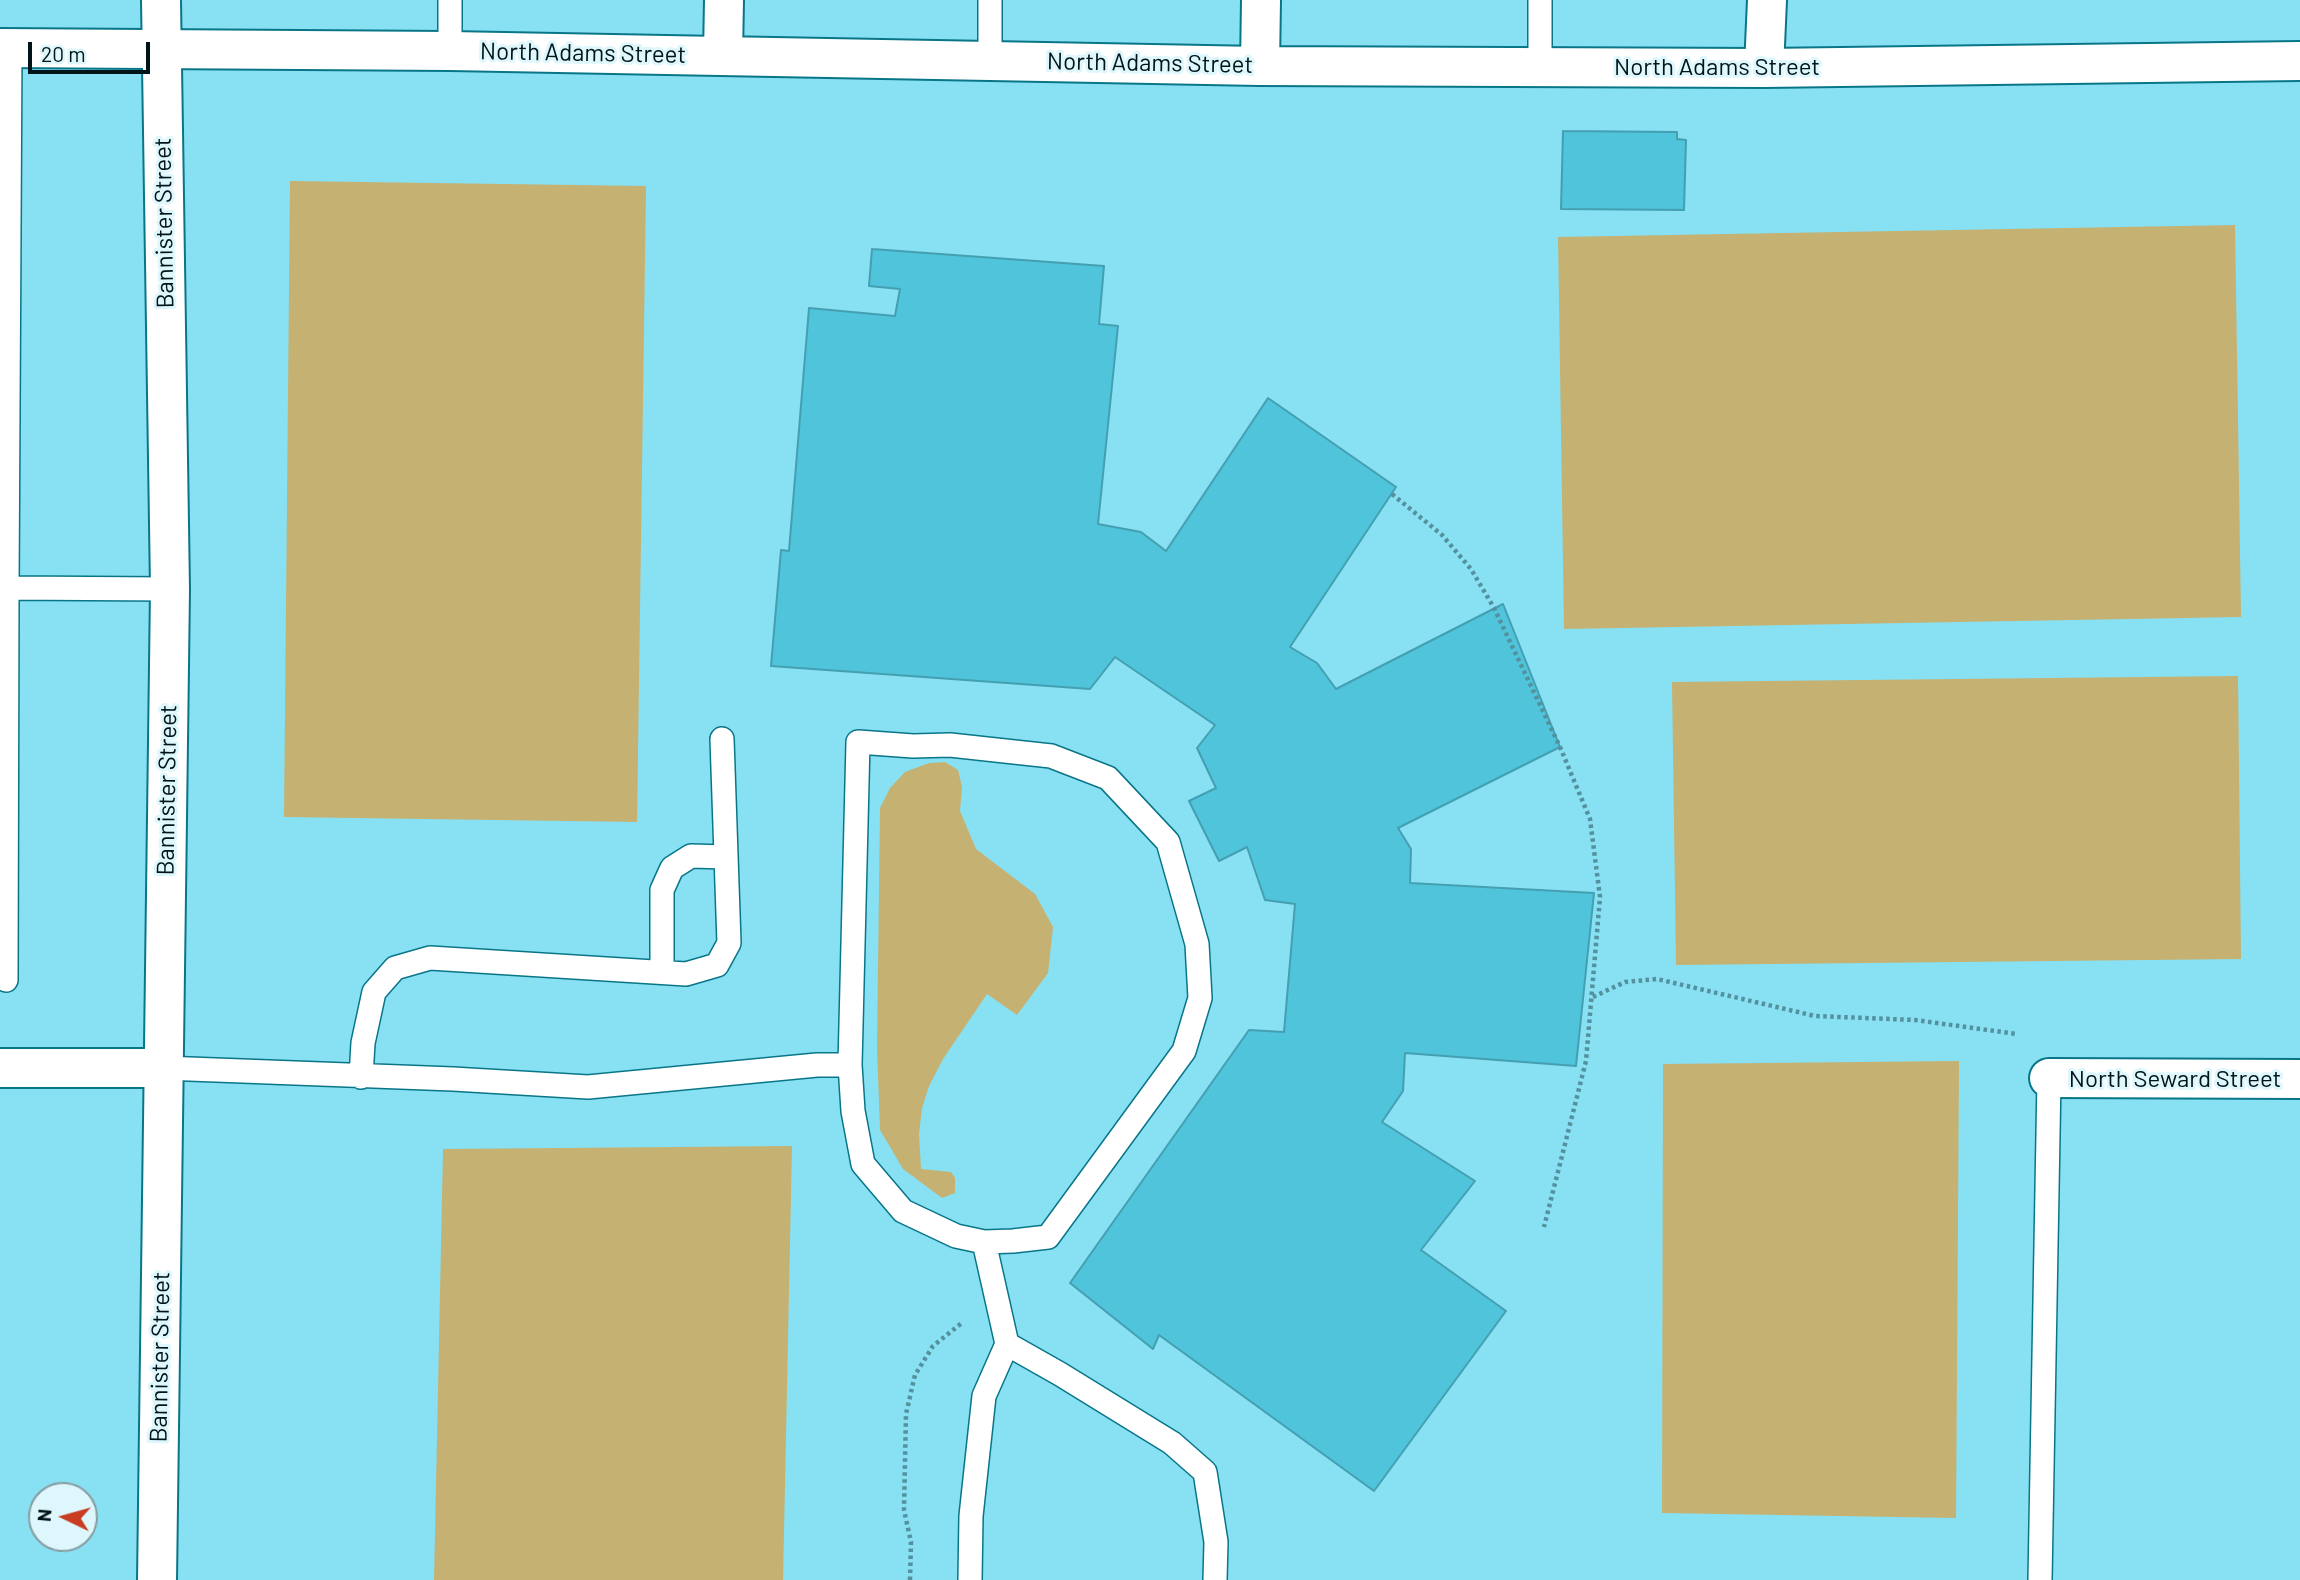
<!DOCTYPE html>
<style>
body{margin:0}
#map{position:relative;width:2300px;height:1580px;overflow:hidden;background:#88e0f3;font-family:Barlow,sans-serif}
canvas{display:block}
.north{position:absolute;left:28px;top:1482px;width:70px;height:70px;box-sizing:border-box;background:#def7fc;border:2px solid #859ca1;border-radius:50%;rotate:275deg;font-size:19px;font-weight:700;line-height:28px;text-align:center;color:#001419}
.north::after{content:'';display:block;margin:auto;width:24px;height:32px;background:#c93e23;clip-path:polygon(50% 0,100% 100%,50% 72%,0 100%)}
.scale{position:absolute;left:28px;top:42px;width:122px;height:32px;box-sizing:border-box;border:4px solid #001419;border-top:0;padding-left:9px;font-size:21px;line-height:24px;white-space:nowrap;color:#001419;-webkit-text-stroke:5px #def7fc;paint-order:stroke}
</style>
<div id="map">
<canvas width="2300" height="1580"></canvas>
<div class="north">N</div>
<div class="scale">20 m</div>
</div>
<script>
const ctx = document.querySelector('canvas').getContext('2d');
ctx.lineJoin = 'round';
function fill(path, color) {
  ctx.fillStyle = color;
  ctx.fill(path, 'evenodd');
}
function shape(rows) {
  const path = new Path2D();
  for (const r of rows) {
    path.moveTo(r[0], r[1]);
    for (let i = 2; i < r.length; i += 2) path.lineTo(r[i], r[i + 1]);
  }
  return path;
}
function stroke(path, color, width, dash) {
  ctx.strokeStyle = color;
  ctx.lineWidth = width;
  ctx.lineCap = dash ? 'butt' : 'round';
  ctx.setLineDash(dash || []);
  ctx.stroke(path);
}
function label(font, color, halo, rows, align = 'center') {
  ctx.font = font + ' Barlow,sans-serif';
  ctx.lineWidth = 6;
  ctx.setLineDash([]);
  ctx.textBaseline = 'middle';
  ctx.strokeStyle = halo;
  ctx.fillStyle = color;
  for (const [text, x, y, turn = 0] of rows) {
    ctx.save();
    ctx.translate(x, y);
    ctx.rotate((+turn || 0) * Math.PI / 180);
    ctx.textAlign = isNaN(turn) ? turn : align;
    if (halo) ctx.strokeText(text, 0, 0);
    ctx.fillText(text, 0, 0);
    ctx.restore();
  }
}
fill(shape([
 [290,181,646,186,637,822,284,817],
 [2235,225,2241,617,1564,629,1558,237],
 [2238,676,2241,959,1676,965,1672,682],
 [945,762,958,770,962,787,960,811,976,849,1035,894,1053,927,1048,973,1017,1015,987,994,943,1059,929,1086,922,1108,919,1134,921,1169,951,1172,955,1178,955,1193,942,1198,903,1169,880,1130,877,1047,880,808,890,788,905,772,929,763],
 [1959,1061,1956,1518,1662,1513,1663,1064],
 [792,1146,783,1580,434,1580,443,1149]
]), '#c5b171');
const building = shape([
 [1563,131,1677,132,1677,139,1686,140,1684,210,1561,209,1563,131],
 [872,249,1104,266,1099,324,1118,326,1098,524,1141,532,1166,551,1268,398,1396,487,1290,647,1317,663,1336,689,1503,604,1560,747,1398,828,1411,849,1410,883,1594,893,1576,1066,1405,1053,1403,1091,1382,1122,1475,1181,1421,1250,1506,1311,1374,1491,1159,1335,1153,1349,1070,1283,1249,1030,1284,1032,1295,904,1265,900,1247,847,1219,861,1189,801,1216,788,1197,748,1215,725,1115,657,1090,689,771,666,781,550,789,551,809,308,895,316,900,289,869,286,872,249]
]);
fill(building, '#50c4db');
stroke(building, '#449fb1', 2);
const service = shape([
 [450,0,450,51],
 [10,48,7,588,170,589],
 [990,60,990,0],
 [1540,67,1540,0],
 [0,588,7,588,6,980],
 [662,972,662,890,672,868,691,856,726,857],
 [163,1068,453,1079,588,1087,817,1065,850,1065,853,1111,863,1164,903,1211,956,1236,984,1242,1013,1241,1048,1237,1184,1051,1200,998,1197,944,1168,842,1108,778,1051,756,950,745,913,746,858,742,850,1065],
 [361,1077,363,1043,374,992,395,968,430,958,686,974,717,965,729,943,722,739],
 [1007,1344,1060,1374,1172,1443,1205,1472,1216,1542,1215,1580],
 [970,1580,971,1516,984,1396,1007,1344,984,1242],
 [2040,1580,2049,1078]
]);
const minor = shape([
 [0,48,450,51,1260,66,1764,68,2300,61],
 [723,55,724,0],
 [1260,66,1261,0],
 [1764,68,1767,0],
 [0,1068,163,1068],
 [2049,1078,2300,1079]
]);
const tertiary = shape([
 [157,1580,170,589,161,0]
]);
stroke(service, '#097688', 26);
stroke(minor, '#097688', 42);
stroke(tertiary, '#097688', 42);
stroke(shape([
 [1392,494,1442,535,1471,569,1494,608,1560,747,1590,819,1600,897,1586,1061,1544,1227],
 [1593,997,1625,982,1657,979,1815,1016,1915,1020,2017,1034],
 [910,1580,911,1542,904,1510,906,1414,915,1375,933,1346,963,1322]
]), '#53919e', 4.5, [3.5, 3.5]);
stroke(service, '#fff', 23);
stroke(minor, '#fff', 38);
stroke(tertiary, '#fff', 38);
label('24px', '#001419', '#def7fc', [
 ["North Adams Street",583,53,1],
 ["North Adams Street",1150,63,1],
 ["North Adams Street",1717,67],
 ["Bannister Street",164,223,-91],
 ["Bannister Street",167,790,-89],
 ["North Seward Street",2175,1079],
 ["Bannister Street",160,1357,-89]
]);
</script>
